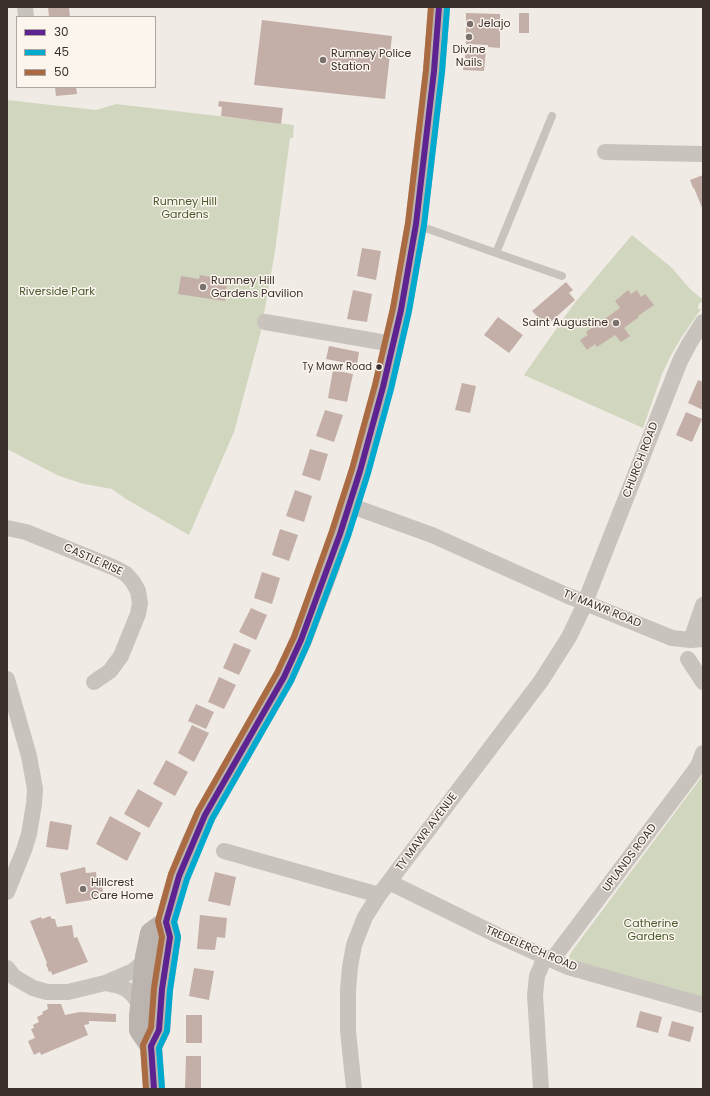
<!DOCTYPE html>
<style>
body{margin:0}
#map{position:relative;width:710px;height:1096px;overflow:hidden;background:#f0ebe5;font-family:Poppins,sans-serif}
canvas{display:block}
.frame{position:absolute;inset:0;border:8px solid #3b302b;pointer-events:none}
.legend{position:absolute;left:16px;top:16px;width:140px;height:72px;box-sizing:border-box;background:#fbf5ee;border:1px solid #aea6a0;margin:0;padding:5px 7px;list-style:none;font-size:12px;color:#3b302b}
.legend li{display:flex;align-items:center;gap:8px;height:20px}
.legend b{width:20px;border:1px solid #aea6a0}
</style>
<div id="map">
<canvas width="710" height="1096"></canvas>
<div class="frame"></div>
<ul class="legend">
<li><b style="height:5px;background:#5d2491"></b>30</li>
<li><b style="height:5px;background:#00a9ce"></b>45</li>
<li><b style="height:5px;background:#aa6b43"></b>50</li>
</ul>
</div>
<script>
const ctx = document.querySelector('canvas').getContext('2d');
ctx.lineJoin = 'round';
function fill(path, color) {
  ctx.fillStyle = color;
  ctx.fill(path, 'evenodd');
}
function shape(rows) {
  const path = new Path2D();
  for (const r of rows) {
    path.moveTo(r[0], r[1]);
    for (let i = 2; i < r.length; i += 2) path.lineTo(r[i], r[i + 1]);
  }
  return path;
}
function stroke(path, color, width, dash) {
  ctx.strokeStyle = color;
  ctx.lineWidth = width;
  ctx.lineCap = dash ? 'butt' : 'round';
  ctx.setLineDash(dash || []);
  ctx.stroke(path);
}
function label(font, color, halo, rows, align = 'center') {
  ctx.font = font + ' Poppins,sans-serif';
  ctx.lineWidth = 3;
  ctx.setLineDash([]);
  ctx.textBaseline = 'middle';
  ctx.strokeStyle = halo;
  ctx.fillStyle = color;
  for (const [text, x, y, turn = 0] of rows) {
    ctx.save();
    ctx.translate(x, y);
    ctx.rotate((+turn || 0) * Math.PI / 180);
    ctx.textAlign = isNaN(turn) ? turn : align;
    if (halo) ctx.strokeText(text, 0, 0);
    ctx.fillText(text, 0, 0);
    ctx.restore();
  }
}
fill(shape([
 [7,100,96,110,116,104,294,125,293,138,290,138,275,251,261,331,234,432,189,535,126,499,112,489,84,484,59,476,7,449],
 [632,235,672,268,690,289,703,300,703,302,699,303,698,309,701,309,681,338,670,357,662,374,643,428,524,375,573,305],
 [703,775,703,1000,572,962,569,956,572,951]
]), '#d1d6bf');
fill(shape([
 [48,7,69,7,70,17,49,17],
 [466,13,500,14,500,48,488,47,488,45,466,44],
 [519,13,529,13,529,33,519,33],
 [262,20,392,36,385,99,254,85],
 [466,48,486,50,484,71,463,70,464,61,466,62,466,58,465,58],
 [55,87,76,87,77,94,56,96],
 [219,101,283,108,281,124,221,116,222,107,218,106],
 [703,175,703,210,694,188,693,188,690,180],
 [362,248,381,251,376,280,357,276],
 [200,275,227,280,225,301,178,294,181,276,199,279],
 [566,282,573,290,569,293,575,300,546,326,532,311],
 [353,290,372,294,367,322,347,319],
 [628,290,631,294,637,290,641,297,645,294,654,305,638,316,639,317,624,328,630,336,621,342,615,335,597,347,595,344,587,350,580,340,588,335,586,332,620,308,615,301],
 [498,317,523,335,509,353,484,335],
 [329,346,359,352,357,365,326,359],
 [333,370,353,374,347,402,328,398],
 [698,380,703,382,703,410,688,403],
 [462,383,476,386,470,413,455,410],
 [325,410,343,415,334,442,316,436],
 [686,412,702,419,692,442,676,435],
 [310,449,328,454,320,481,302,475],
 [295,490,312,496,304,522,286,516],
 [280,529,298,535,289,561,272,555],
 [262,572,280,578,272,604,254,598],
 [251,608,267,615,256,640,239,632],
 [234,643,251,650,239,675,223,668],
 [219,677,236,685,224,709,208,702],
 [196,704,214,712,206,729,188,721],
 [192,725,209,733,194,762,178,753],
 [166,760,188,772,175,796,153,784],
 [138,789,163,803,149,828,124,814],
 [110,816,141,833,127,861,96,844],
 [50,821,72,825,68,850,46,847],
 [85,867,86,873,96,872,97,880,101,880,104,898,66,904,60,873],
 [215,872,236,877,230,906,208,901],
 [200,915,227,918,225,938,217,937,215,950,197,949],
 [50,916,52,919,55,919,57,927,72,925,74,938,77,937,88,962,52,975,51,971,49,972,46,964,47,963,30,921,41,917,42,919],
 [194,968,214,971,209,1000,189,996],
 [47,1004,61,1004,65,1015,80,1012,116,1014,116,1022,89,1021,89,1024,84,1025,88,1035,41,1055,40,1052,34,1055,28,1041,35,1038,31,1029,34,1028,33,1025,39,1022,37,1017,43,1014,42,1012,48,1009],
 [640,1011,662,1017,658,1033,636,1027],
 [186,1015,202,1015,202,1043,186,1043],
 [672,1021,694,1027,690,1042,668,1036],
 [186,1056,201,1056,201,1088,185,1088]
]), '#c3afa7');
stroke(shape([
 [417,225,496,253,552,116],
 [496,253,562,276]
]), '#c9c3be', 8);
stroke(shape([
 [25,7,26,17],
 [605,152,703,154],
 [265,322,393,344],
 [349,505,432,535,566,595,672,638,691,640,703,639],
 [7,528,26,532,115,568,126,574,133,582,138,591,140,603,138,614,121,656,110,671,94,682],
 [691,640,703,605],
 [688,659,703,682],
 [7,679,29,756,35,789,34,804,29,834,24,850,7,892],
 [224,851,379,895],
 [389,882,497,935,552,960,568,967,703,1005],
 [552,960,690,777,698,766,703,753],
 [7,968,14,977,33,988,47,992,68,992,105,983,133,971,146,960],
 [105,983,119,986,126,989,133,995,141,1006],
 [354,1089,348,1031,348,990,350,967,354,945,365,917,379,895,541,681,569,637,582,610,680,361,689,344,703,322],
 [541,1089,535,995,537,976,545,957]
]), '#c9c3be', 16);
stroke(shape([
 [151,1046,140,1030,140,1016,146,957,151,933,166,922],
 [154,1089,151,1046,159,1030,162,989,170,937,166,922,179,876,191,846,205,815,284,677,301,640,329,566,340,534,360,471,383,387,401,310,416,224,434,71,439,7]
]), '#bab3ae', 22);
stroke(shape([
 [154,1089,151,1046,159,1030,162,989,170,937,166,922,179,876,205,815,284,677,301,640,340,534,360,471,383,387,401,310,416,224,434,71,439,7]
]), '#5d2491', 6);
stroke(shape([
 [162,1088,159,1048,167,1031,170,990,178,937,174,922,187,879,212,819,291,681,308,643,348,536,368,473,391,389,409,311,424,225,442,72,447,8]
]), '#00a9ce', 6);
stroke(shape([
 [146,1089,143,1045,151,1028,154,988,162,937,158,921,171,874,198,811,277,673,294,637,332,531,352,469,375,385,393,308,408,223,426,70,431,7]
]), '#aa6b43', 6);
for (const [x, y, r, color] of [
 [470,24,4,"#7a716c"],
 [469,37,4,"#7a716c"],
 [323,60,4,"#7a716c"],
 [203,287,4,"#7a716c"],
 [616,323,4,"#7a716c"],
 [379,367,3.5,"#3b302b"],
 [83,889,4,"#7a716c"]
]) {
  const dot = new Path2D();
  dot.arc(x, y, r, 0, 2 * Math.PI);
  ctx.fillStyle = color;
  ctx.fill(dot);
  stroke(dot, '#fbf5ee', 1.5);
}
label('10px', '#3b302b', '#fbf5ee', [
 ["Ty Mawr Road",372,367]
], 'right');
label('11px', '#3b302b', '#fbf5ee', [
 ["Jelajo",478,24],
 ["Divine",469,50,"center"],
 ["Nails",469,63,"center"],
 ["Rumney Police",331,54],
 ["Station",331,67],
 ["Rumney Hill",211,281],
 ["Gardens Pavilion",211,294],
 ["Saint Augustine",608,323,"right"],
 ["Hillcrest",91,883],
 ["Care Home",91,896]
], 'left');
label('11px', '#4a5a2e', '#fbf5ee', [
 ["Rumney Hill",185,202],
 ["Gardens",185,215],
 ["Riverside Park",57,292],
 ["Catherine",651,924],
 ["Gardens",651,937]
]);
label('11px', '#3b302b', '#fbf5ee', [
 ["CHURCH ROAD",641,460,-69],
 ["CASTLE RISE",93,560,24],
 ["TY MAWR ROAD",602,609,22],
 ["TY MAWR AVENUE",427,832,-53],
 ["UPLANDS ROAD",630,858,-53],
 ["TREDELERCH ROAD",531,949,23]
]);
</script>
